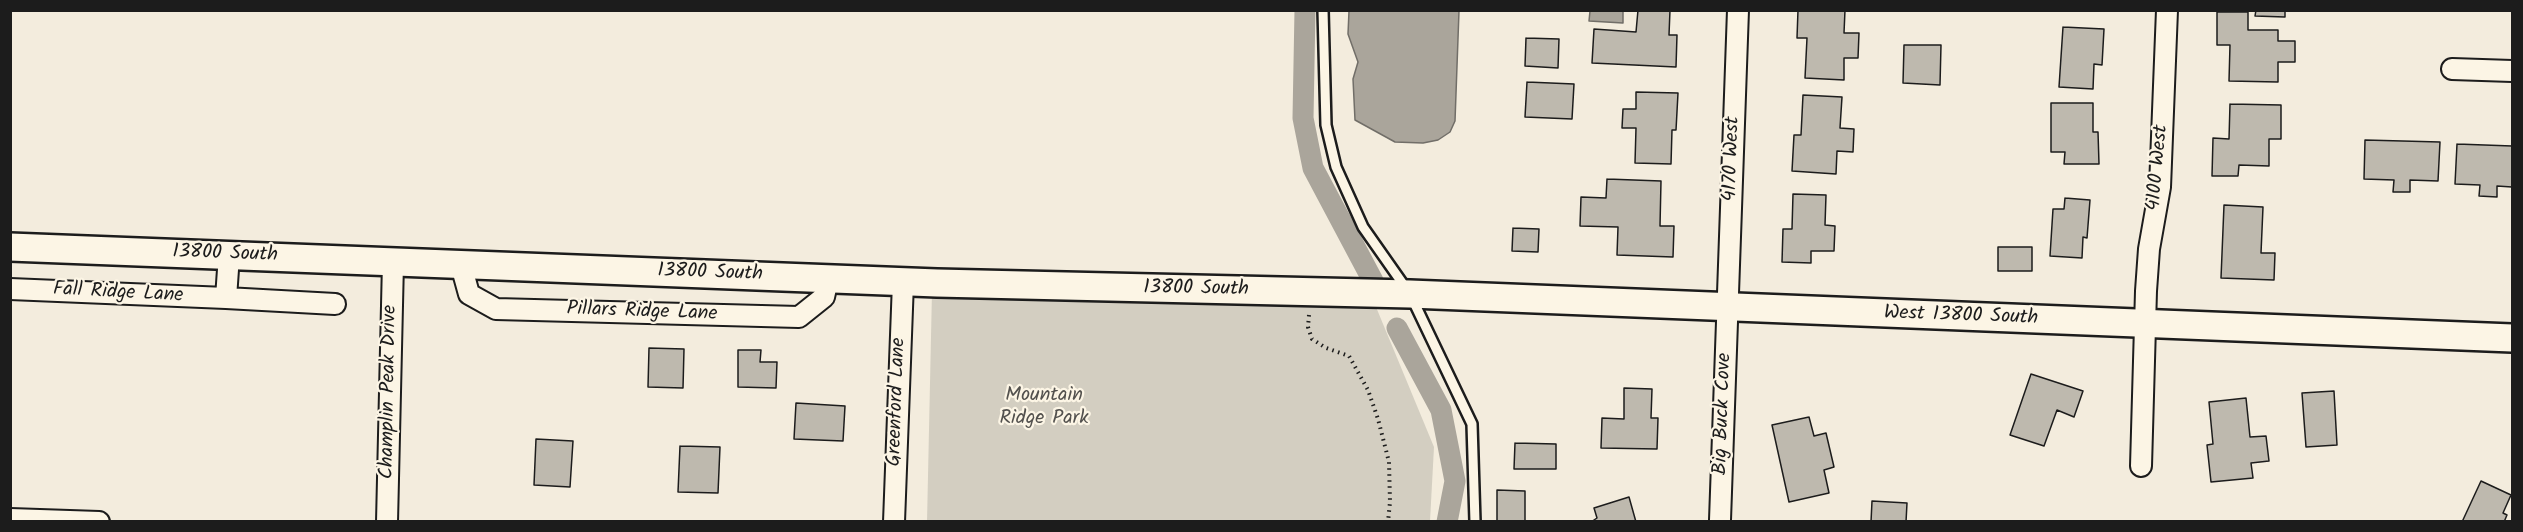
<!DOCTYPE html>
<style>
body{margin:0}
#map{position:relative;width:2523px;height:532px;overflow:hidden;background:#f3ecdd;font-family:Kalam,sans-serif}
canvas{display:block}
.frame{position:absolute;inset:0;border:12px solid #1c1c1c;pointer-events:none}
</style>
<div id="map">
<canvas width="2523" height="532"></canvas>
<div class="frame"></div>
</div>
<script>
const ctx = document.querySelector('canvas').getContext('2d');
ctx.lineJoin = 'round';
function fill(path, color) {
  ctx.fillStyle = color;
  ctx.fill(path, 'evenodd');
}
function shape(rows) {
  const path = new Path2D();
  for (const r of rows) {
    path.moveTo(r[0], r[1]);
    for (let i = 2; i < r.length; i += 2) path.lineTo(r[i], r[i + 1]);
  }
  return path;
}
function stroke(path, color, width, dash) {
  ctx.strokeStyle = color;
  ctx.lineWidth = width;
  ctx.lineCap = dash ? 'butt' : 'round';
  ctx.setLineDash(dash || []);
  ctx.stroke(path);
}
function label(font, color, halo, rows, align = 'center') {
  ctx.font = font + ' Kalam,sans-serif';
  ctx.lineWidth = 4.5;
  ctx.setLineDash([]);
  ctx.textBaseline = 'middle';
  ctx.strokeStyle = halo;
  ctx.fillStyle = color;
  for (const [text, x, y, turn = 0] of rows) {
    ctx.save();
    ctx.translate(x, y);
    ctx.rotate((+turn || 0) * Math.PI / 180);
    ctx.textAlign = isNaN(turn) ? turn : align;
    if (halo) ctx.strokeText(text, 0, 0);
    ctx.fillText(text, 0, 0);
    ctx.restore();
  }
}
fill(shape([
 [932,291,1376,307,1434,447,1430,521,927,522]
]), '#d3cec1');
const water = shape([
 [1349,11,1459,11,1455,121,1450,132,1438,140,1423,143,1395,142,1355,120,1353,79,1358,62,1348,34,1349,11],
 [1590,11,1623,11,1623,23,1589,21,1590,11]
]);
fill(water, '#aaa59b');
stroke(water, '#716e68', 1.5);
stroke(shape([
 [1305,10,1303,118,1313,168,1373,281],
 [1397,328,1441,410,1455,481,1447,522]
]), '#aaa59b', 21);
const building = shape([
 [1638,10,1670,10,1669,35,1677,35,1676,67,1592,63,1594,29,1636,32,1638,10],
 [1798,10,1845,10,1844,33,1859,33,1858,58,1844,58,1844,80,1805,78,1807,38,1797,38,1798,10],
 [2256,10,2285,10,2285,17,2255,16,2256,10],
 [2217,12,2248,12,2248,30,2278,30,2278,41,2295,41,2295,62,2278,62,2278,82,2229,81,2230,45,2217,45,2217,12],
 [2063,27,2104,29,2102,65,2094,64,2093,89,2059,87,2063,27],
 [1526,38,1559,39,1558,68,1525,66,1526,38],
 [1904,45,1941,45,1940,85,1903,83,1904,45],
 [1527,82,1574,84,1572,119,1525,117,1527,82],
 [1636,92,1678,93,1676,130,1672,130,1671,164,1635,163,1636,128,1622,128,1623,109,1636,109,1636,92],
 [1803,95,1842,97,1840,128,1854,129,1853,152,1837,151,1836,174,1792,171,1794,135,1801,135,1803,95],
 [2051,103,2093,103,2093,132,2098,132,2099,164,2064,164,2065,152,2051,152,2051,103],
 [2230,104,2281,105,2281,139,2269,139,2269,166,2239,165,2238,176,2212,176,2213,138,2229,139,2230,104],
 [2365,140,2440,142,2438,181,2410,180,2410,192,2393,192,2394,180,2364,179,2365,140],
 [2457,144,2512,146,2512,187,2497,186,2497,197,2479,196,2480,185,2455,184,2457,144],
 [1607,179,1661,181,1660,226,1674,226,1673,257,1617,255,1618,227,1580,226,1581,197,1606,198,1607,179],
 [1793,194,1826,195,1825,225,1835,226,1834,251,1811,251,1811,263,1782,262,1783,229,1792,229,1793,194],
 [2065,198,2090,200,2087,238,2083,237,2082,258,2050,256,2053,209,2064,209,2065,198],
 [2224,205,2263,207,2261,253,2275,253,2274,280,2221,278,2224,205],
 [1513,228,1539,229,1538,252,1512,251,1513,228],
 [1998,247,2032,247,2032,271,1998,271,1998,247],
 [649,348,684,349,683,388,648,387,649,348],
 [738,350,761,350,760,362,777,362,776,388,738,387,738,350],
 [2031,374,2083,391,2074,417,2057,410,2044,446,2010,435,2031,374],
 [1624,388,1652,389,1651,418,1658,418,1657,449,1601,448,1602,418,1624,419,1624,388],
 [2334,391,2337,445,2306,447,2302,393,2334,391],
 [2246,398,2250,437,2266,436,2269,461,2251,463,2253,478,2211,482,2207,445,2213,444,2209,402,2246,398],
 [796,403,845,406,843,441,794,439,796,403],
 [1809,417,1814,436,1826,433,1834,467,1824,470,1829,493,1789,502,1772,425,1809,417],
 [536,439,573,441,570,487,534,485,536,439],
 [1515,443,1556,444,1556,469,1514,469,1515,443],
 [680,446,720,447,718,493,678,492,680,446],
 [2481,481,2511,495,2503,513,2507,515,2504,522,2462,522,2481,481],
 [1497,490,1525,491,1525,522,1497,522,1497,490],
 [1629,497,1636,522,1591,522,1597,518,1594,508,1629,497],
 [1872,501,1907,503,1906,522,1871,522,1872,501]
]);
fill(building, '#beb9ae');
stroke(building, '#1c1c1c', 1.5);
const lane = shape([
 [1323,10,1326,125,1336,167,1363,227,1410,294,1472,424,1475,522]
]);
const street = shape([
 [2452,69,2512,71],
 [461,265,469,294,496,309,799,317,824,297,828,279],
 [10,289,226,298,229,255],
 [226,298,335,304],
 [2141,466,2146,291,2149,249,2160,187,2167,10],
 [10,519,99,522],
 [1720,520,1738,10],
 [387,522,393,262],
 [894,522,903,282]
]);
const secondary = shape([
 [10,247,937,283,1410,294,2512,338]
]);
stroke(lane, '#1c1c1c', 14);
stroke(street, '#1c1c1c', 24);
stroke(secondary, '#1c1c1c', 32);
stroke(shape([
 [1309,315,1308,327,1312,339,1326,348,1349,356,1368,390,1378,419,1389,462,1390,502,1388,522]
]), '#1c1c1c', 4, [1.5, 4.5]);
stroke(lane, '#fcf5e5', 9);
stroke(street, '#fcf5e5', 20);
stroke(secondary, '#fcf5e5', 27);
label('20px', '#1c1c1c', '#fcf5e5', [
 ["4170 West",1733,159,-88],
 ["4100 West",2159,168,-85],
 ["13800 South",225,255,2],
 ["13800 South",710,274,2],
 ["13800 South",1196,290,1],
 ["Fall Ridge Lane",118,294,3],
 ["Pillars Ridge Lane",642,313,2],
 ["West 13800 South",1961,317,2],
 ["Champlin Peak Drive",390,392,-89],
 ["Greenford Lane",898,402,-88],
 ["Big Buck Cove",1724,414,-88]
]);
label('20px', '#53514e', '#fcf5e5', [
 ["Mountain",1044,397],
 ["Ridge Park",1044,420]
]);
</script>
